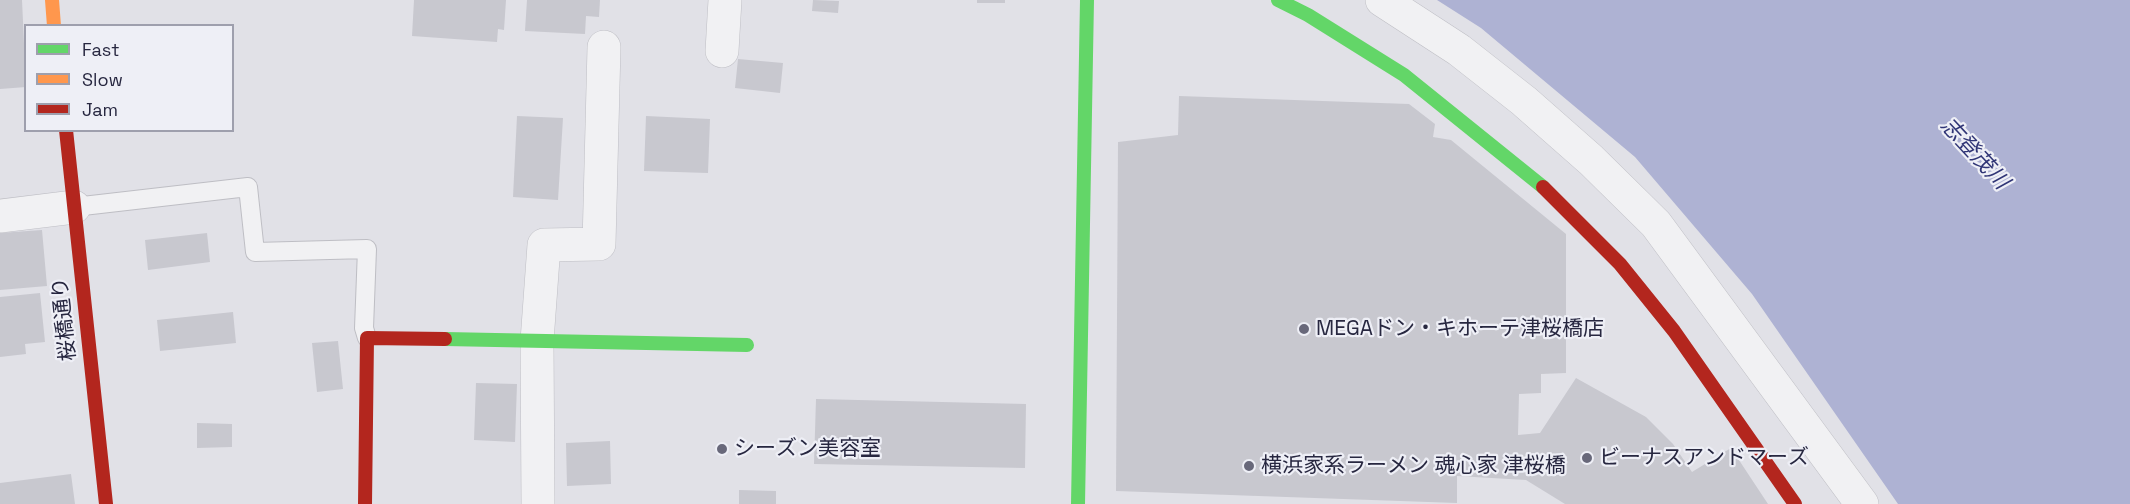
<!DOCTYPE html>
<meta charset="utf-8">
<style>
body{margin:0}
#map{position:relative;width:2130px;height:504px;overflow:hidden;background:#e1e1e7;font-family:"Space Grotesk",sans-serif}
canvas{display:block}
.legend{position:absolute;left:24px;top:24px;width:210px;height:108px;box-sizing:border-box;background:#eeeff6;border:2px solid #9e9fad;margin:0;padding:8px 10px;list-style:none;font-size:18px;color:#272740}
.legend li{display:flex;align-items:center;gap:12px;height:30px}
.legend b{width:30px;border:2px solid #9e9fad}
</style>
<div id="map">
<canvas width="2130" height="504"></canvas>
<ul class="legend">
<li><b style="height:8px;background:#63d668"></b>Fast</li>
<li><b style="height:8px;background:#ff974d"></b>Slow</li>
<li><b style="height:8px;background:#b3261e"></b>Jam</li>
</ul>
</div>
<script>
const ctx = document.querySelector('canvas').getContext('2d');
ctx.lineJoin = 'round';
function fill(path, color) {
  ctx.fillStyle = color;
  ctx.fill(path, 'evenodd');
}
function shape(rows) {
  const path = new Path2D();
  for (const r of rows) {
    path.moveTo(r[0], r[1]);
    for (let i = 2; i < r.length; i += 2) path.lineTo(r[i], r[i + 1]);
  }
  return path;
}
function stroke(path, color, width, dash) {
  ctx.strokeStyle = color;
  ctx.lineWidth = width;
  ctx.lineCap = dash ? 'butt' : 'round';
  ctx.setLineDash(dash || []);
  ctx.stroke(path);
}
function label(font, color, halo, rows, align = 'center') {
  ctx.font = font + ' "Space Grotesk","Noto Sans JP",sans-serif';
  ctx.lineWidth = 4.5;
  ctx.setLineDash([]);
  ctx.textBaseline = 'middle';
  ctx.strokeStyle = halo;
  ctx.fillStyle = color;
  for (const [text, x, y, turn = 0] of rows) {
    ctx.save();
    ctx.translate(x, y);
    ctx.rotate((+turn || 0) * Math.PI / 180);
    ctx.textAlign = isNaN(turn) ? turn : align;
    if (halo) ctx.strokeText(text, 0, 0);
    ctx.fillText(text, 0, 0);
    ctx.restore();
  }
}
fill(shape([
 [1437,0,2130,0,2130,504,1898,504,1752,294,1635,157,1481,28]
]), '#aeb2d3');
fill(shape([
 [0,0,22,0,26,87,0,89],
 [414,0,506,0,504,30,498,29,497,42,412,36],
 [527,0,600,0,599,17,586,16,585,34,525,31],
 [813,0,839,1,838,13,812,11],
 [977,0,1005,0,1005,3,977,3],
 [738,59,783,63,780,93,735,88],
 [1179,96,1409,104,1435,124,1433,137,1451,140,1566,234,1566,373,1541,374,1541,393,1519,394,1518,435,1540,433,1576,378,1646,417,1673,444,1692,472,1731,448,1768,504,1565,504,1526,480,1457,476,1457,503,1116,491,1118,142,1178,135],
 [517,116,563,118,558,200,513,197],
 [646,116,710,119,708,173,644,171],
 [42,230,47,286,0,290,0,233],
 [207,233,210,262,148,270,145,240],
 [40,293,45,342,25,344,26,354,0,357,0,297],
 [233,312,236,343,160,351,157,320],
 [338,341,343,389,317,392,312,343],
 [476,383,517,384,515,442,474,440],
 [816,399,1026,404,1025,468,814,464],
 [197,423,232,424,232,447,197,448],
 [610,441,611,484,567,486,566,443],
 [71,474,75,504,0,504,0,483],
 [739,490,776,491,776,504,739,504]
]), '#c8c8cf');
const lane = shape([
 [74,207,248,187,255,252,367,249,364,328,367,338]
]);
const street = shape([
 [1382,0,1459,50,1524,101,1591,160,1656,224,1862,504],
 [722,51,725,0],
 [0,216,74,207],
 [538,504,537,341,544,245,599,244,604,47]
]);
stroke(lane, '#bebec4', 20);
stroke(street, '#bebec4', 34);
stroke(lane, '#f1f1f3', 18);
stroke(street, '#f1f1f3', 33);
stroke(shape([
 [1278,0,1308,15,1404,75,1543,187],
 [445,339,747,345],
 [1078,504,1087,0]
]), '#63d668', 14);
stroke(shape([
 [52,0,54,26]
]), '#ff974d', 14);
stroke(shape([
 [66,130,106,504],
 [1543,187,1620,264,1674,331,1795,504],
 [365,504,367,338,445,339]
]), '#b3261e', 14);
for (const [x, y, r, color] of [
 [1304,329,6,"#68687a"],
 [722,449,6,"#68687a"],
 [1587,458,6,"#68687a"],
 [1249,466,6,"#68687a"]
]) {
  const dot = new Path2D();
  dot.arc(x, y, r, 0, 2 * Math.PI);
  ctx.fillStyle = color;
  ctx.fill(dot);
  stroke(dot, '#eeeff6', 2);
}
label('21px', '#272740', '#eeeff6', [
 ["桜橋通り",65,319,-96]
]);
label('21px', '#272740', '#eeeff6', [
 ["MEGAドン・キホーテ津桜橋店",1316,329],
 ["シーズン美容室",734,449],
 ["ビーナスアンドマーズ",1599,458],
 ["横浜家系ラーメン 魂心家 津桜橋",1261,466]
], 'left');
label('italic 22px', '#303576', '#eeeff6', [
 ["志登茂川",1974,154,47]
]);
</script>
